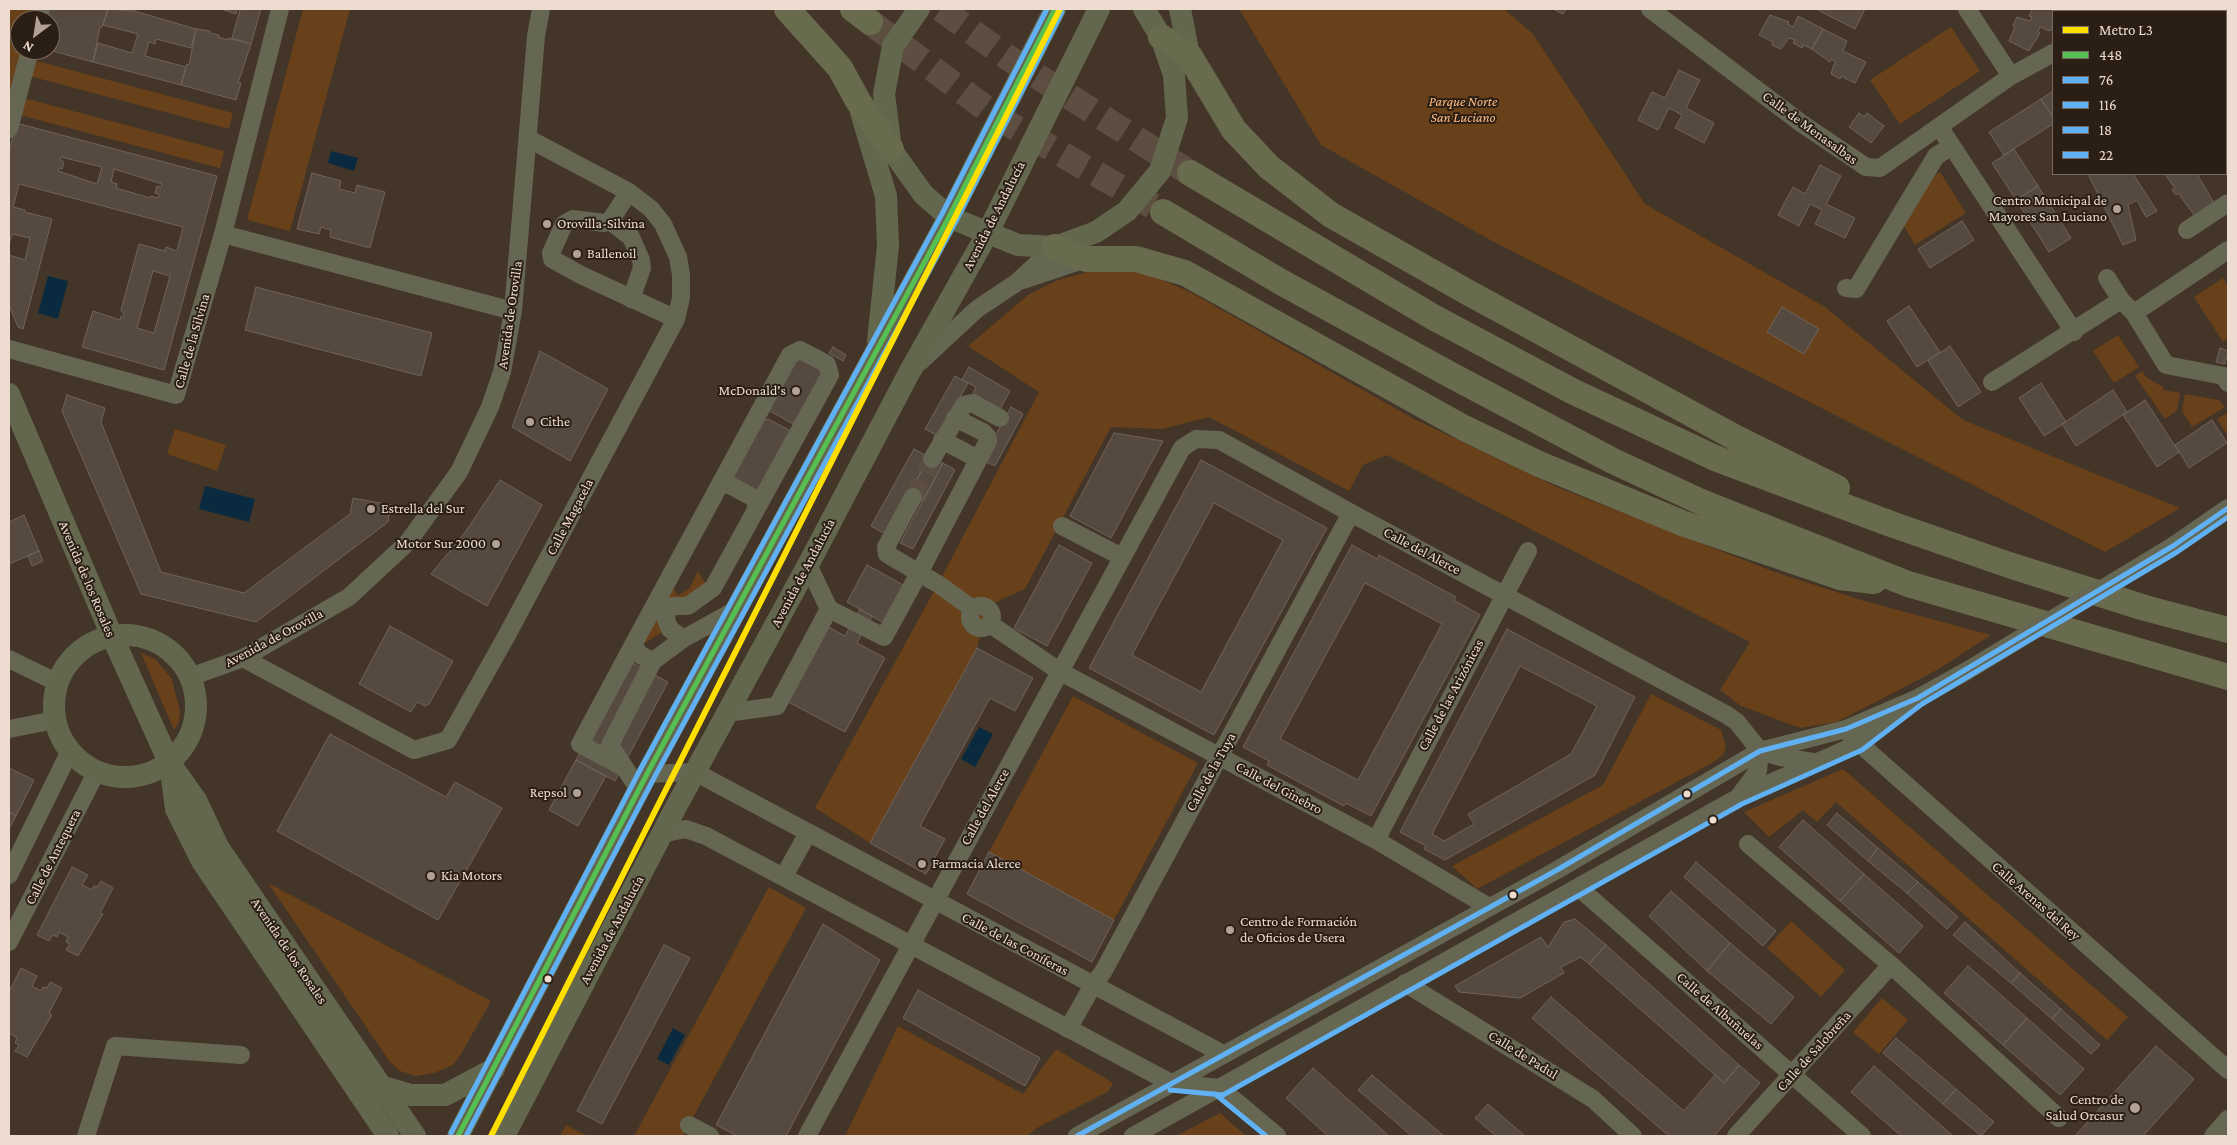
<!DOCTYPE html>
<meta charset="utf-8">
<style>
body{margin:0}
#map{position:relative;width:2237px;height:1145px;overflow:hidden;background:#433528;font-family:"Crimson Pro",serif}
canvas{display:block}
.frame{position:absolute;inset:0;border:10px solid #eddccf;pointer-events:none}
.legend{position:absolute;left:2052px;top:10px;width:175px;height:165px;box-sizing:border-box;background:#2b1f15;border:1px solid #796b5f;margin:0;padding:6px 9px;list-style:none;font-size:15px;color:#eddccf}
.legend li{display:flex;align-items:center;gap:10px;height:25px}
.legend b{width:25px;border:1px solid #796b5f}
.north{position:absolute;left:10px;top:10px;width:50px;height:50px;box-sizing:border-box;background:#2b1f15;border:1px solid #796b5f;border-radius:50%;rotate:211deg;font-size:14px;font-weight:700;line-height:20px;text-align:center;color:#eddccf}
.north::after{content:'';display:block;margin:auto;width:18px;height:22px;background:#b2a295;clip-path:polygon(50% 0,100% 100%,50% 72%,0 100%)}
</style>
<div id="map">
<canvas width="2237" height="1145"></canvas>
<div class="frame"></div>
<ul class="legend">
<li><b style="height:6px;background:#ffdf00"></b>Metro L3</li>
<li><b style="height:6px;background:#55bf52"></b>448</li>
<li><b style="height:6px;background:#60b1f3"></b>76</li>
<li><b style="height:6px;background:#60b1f3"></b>116</li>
<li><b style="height:6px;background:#60b1f3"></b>18</li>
<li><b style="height:6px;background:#60b1f3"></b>22</li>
</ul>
<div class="north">N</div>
</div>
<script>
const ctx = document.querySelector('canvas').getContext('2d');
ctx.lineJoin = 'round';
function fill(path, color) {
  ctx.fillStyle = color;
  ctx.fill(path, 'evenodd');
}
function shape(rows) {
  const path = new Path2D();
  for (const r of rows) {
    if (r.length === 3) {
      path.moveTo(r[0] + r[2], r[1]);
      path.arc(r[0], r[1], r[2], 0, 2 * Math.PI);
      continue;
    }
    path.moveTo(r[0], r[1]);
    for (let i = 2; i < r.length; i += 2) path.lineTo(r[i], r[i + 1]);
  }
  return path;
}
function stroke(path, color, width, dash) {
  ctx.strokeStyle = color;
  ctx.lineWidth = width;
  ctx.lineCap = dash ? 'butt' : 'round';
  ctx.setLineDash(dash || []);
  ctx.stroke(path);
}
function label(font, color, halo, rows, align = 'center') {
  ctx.font = font + ' "Crimson Pro",serif';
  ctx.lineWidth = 4;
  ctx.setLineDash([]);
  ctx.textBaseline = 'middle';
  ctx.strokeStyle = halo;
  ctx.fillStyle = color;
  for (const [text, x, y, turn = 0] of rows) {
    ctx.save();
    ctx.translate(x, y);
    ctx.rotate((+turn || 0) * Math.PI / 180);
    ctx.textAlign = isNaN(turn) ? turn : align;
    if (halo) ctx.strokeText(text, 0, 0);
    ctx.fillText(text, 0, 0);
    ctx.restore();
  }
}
fill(shape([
 [9,9,39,9,36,20,20,20,20,50,28,50,9,119],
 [303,9,350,9,290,231,247,220],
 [1239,9,1504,9,1533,34,1645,204,1825,307,1963,420,2180,508,2105,552,1492,241,1321,145],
 [1951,27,1980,71,1900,124,1870,80],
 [33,60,233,113,229,129,29,76],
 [24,98,224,151,220,168,20,115],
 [1940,172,1966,213,1915,245,1902,223,1935,175],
 [1095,270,1144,272,1192,293,1414,419,1559,488,1775,572,1864,601,1991,635,1937,670,1837,722,1800,728,1741,706,1720,690,1750,642,1387,455,1363,465,1349,491,1209,417,1162,429,1111,427,1025,589,987,606,977,648,870,843,815,808,938,584,1039,392,968,346,1028,295,1058,280],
 [2223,278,2228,286,2228,338,2223,342,2194,297],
 [2118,335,2139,367,2114,383,2093,351],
 [2142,371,2147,378,2163,387,2163,390,2180,393,2177,410,2165,419,2135,376],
 [2185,394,2219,400,2225,407,2192,427,2182,411],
 [2228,412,2228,436,2217,419],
 [175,429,226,445,217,471,167,454],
 [698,571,706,584,690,597,681,598,663,632,645,643,642,641,672,587,678,595,689,589],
 [141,653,155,659,172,679,180,711,179,722,174,730],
 [1651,694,1721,730,1726,747,1723,755,1712,763,1477,889,1452,866,1603,785],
 [1073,696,1198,763,1114,920,989,852],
 [1843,769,2128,1017,2107,1040,1836,802,1817,822,1803,810,1769,837,1744,812],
 [268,883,491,1001,461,1054,453,1065,434,1073,416,1076,400,1071,390,1062],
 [769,887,806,908,689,1125,683,1136,634,1136],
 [1791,921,1845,970,1821,997,1767,948],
 [1882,998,1908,1020,1879,1054,1853,1032],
 [898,1026,1023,1094,1056,1049,1113,1083,1109,1091,1037,1128,1027,1136,845,1136],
 [1220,1113,1246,1136,1176,1136],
 [566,1125,587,1136,560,1136]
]), '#684019');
fill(shape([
 [331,151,358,158,354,171,328,163],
 [48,276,68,281,58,319,38,313],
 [205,486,255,499,249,522,199,509],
 [979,727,993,734,975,767,961,759],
 [673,1028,685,1035,669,1065,657,1059]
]), '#0a2b3f');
const building = shape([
 [48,9,108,9,102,27,100,27,93,62,49,50,50,20,46,20,48,9],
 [108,9,131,11,131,10,196,29,191,48,156,39,155,44,149,42,145,56,186,67,181,85,93,62,98,43,132,53,138,34,103,25,108,9],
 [221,9,261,9,251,44,232,38,240,10,237,9,236,14,221,9],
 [1553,9,1566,9,1563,14,1553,9],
 [1816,9,1865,9,1855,29,1816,9],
 [2032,9,2061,9,2059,11,2053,11,2053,25,2050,31,2040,27,2038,32,2040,33,2029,51,2009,41,2015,27,2013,26,2017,17,2030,21,2032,17,2029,16,2032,9],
 [2066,9,2083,9,2082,11,2066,9],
 [2175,9,2205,9,2201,11,2171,11,2175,9],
 [1770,15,1789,22,1788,24,1793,27,1798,16,1823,29,1812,49,1803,45,1802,48,1793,43,1795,40,1789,38,1781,49,1772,45,1773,42,1759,35,1770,15],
 [196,29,210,31,210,33,219,35,218,37,228,40,228,38,251,44,238,83,241,83,236,100,181,85,187,64,189,65,196,29],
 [1823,29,1847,41,1843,51,1866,62,1855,83,1841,76,1840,79,1831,74,1835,61,1831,59,1830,62,1812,49,1823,29],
 [1679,70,1700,80,1686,108,1714,123,1704,143,1675,128,1682,115,1669,108,1658,130,1638,120,1652,92,1665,98,1679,70],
 [2053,91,2053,117,2041,99,2053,91],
 [2041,99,2053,117,2053,124,2004,155,1989,132,2041,99],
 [1859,113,1864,117,1867,113,1884,126,1871,143,1849,127,1859,113],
 [16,123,217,176,164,370,82,347,93,311,120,320,121,316,123,317,124,315,121,310,139,244,165,251,166,247,177,251,183,227,19,184,13,207,25,210,25,212,52,219,23,329,18,327,9,305,9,255,25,260,30,238,12,234,9,245,9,153,16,123],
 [61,157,102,167,97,184,58,171,59,168,62,169,64,162,60,160,61,157],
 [114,169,162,184,161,187,157,186,155,193,159,194,158,198,151,196,150,198,116,188,117,184,111,182,114,169],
 [153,271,170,276,154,333,137,328,153,271],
 [2014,149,2038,186,2016,200,1992,163,2014,149],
 [1820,165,1841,176,1826,204,1855,218,1845,238,1815,224,1822,210,1810,204,1799,226,1778,215,1793,187,1805,194,1820,165],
 [312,173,341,181,339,189,355,193,357,185,385,192,370,248,330,237,331,230,321,227,319,234,297,229,312,173],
 [2088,174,2133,174,2157,211,2146,217,2137,200,2128,205,2136,240,2123,245,2088,174],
 [2165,174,2197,174,2214,203,2195,216,2178,193,2176,195,2172,190,2175,188,2165,174],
 [2038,186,2071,238,2049,252,2016,200,2038,186],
 [1962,221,1974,240,1930,268,1918,249,1962,221],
 [256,287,432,333,421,376,245,330,256,287],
 [1909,306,1940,352,1917,367,1887,321,1909,306],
 [1782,307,1819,329,1804,354,1767,332,1782,307],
 [1950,346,1981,392,1958,407,1928,361,1950,346],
 [833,347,846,355,843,361,829,353,833,347],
 [2220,348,2228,351,2225,364,2216,362,2220,348],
 [540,351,608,389,570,461,512,427,540,351],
 [797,357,824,372,795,425,768,410,797,357],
 [969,367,1010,391,1000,409,973,393,976,387,962,380,969,367],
 [955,376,968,383,938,436,925,429,955,376],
 [2041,383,2066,422,2044,436,2019,398,2041,383],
 [2113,390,2127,412,2076,446,2062,424,2113,390],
 [67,395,105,408,101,422,161,572,244,593,350,514,353,498,391,505,388,522,256,622,141,594,62,411,67,395],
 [2145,400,2179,452,2157,467,2123,415,2145,400],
 [1011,407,1023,414,995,466,982,460,1011,407],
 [768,419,789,430,790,435,759,491,734,480,733,476,764,420,768,419],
 [2212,420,2227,443,2189,468,2175,445,2212,420],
 [1114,433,1163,441,1111,538,1070,516,1114,433],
 [914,449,929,457,887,535,871,526,914,449],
 [929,457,943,463,923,501,909,494,929,457],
 [1201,460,1327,528,1214,735,1089,668,1201,460],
 [1214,503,1283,540,1201,692,1132,655,1214,503],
 [943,463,955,470,913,549,900,543,943,463],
 [500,480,542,505,487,606,431,574,466,531,500,480],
 [24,515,39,551,9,564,9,522,24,515],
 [1059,545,1092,563,1047,646,1014,628,1059,545],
 [1352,545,1377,559,1379,555,1456,597,1454,600,1480,615,1371,816,1346,803,1344,806,1267,765,1269,761,1243,747,1352,545],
 [1365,583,1442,624,1358,780,1280,739,1365,583],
 [39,551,43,561,32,566,28,556,39,551],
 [867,565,905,586,884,623,847,602,867,565],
 [860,609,872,616,857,643,885,658,845,732,777,696,818,621,845,636,860,609],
 [390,626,453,661,429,704,425,706,417,702,411,712,359,684,390,626],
 [1507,629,1635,697,1595,775,1445,860,1424,849,1426,846,1400,832,1507,629],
 [1520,666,1597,706,1571,754,1468,814,1474,824,1444,841,1432,834,1520,666],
 [977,648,1033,678,1015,711,990,698,920,826,945,839,926,874,870,843,977,648],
 [629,661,668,682,615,781,576,760,629,661],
 [330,734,446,797,455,782,502,808,438,920,277,831,330,734],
 [576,760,606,776,578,826,549,810,576,760],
 [9,768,34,780,16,816,9,812,9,768],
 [9,812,16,816,9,829,9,812],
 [1837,813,1878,848,1868,861,1827,825,1837,813],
 [1803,820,1864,874,1840,901,1779,847,1803,820],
 [1878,848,1918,882,1907,893,1868,861,1878,848],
 [989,852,1114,920,1092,962,967,894,989,852],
 [1696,862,1776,931,1763,946,1684,877,1696,862],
 [72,867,88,875,82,885,92,890,94,886,98,887,101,881,113,888,100,913,103,914,78,956,66,950,70,944,66,942,68,937,59,932,57,937,53,935,49,941,37,935,72,867],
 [1864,874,1923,926,1899,953,1840,901,1864,874],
 [1918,882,1958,917,1947,929,1907,893,1918,882],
 [1671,891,1730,943,1707,971,1649,916,1671,891],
 [1575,919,1606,945,1589,964,1581,957,1561,967,1564,973,1520,998,1459,992,1455,986,1541,937,1548,947,1564,922,1575,919],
 [1965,922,2020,973,2011,983,1953,935,1965,922],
 [823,924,880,960,786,1136,737,1136,716,1125,823,924],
 [1730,943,1794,997,1771,1024,1707,971,1730,943],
 [664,945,690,958,602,1124,577,1111,664,945],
 [1606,945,1739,1065,1724,1083,1589,964,1606,945],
 [1968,966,2027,1018,2003,1045,1944,993,1968,966],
 [21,968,37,976,32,986,41,991,43,987,47,988,50,982,62,988,49,1013,52,1015,27,1057,15,1051,19,1045,15,1043,17,1038,9,1033,9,992,21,968],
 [2020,973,2061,1009,2052,1019,2011,983,2020,973],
 [918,990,1040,1058,1025,1086,903,1018,918,990],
 [1551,997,1684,1111,1715,1075,1724,1083,1739,1065,1760,1083,1714,1136,1669,1136,1532,1018,1551,997],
 [2061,1009,2100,1045,2091,1054,2052,1019,2061,1009],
 [2027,1018,2084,1069,2060,1095,2003,1045,2027,1018],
 [1896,1038,1956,1089,1943,1104,1883,1053,1896,1038],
 [2156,1046,2194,1079,2143,1136,2075,1136,2156,1046],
 [1874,1066,1953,1136,1901,1136,1851,1092,1874,1066],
 [1313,1068,1389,1136,1328,1136,1286,1098,1313,1068],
 [1372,1075,1444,1136,1412,1136,1358,1090,1372,1075],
 [1956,1089,1994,1122,1981,1136,1943,1104,1956,1089],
 [1488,1104,1525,1136,1496,1136,1475,1118,1488,1104]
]);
fill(building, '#554940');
stroke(building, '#71635b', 1);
stroke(shape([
 [913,497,932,459]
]), '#5c4e41', 18, [18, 9]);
stroke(shape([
 [941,9,1007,57,1190,173],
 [870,22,1000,119,1163,212]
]), '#5c4e41', 26, [26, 13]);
stroke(shape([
 [1650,9,1801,123,1866,167,1880,168,2011,76,2053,53],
 [1967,9,2011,76],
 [2120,11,2124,9],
 [38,20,41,9],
 [1940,128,2074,332],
 [9,129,30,50],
 [629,192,610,221,604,223,573,219,564,224,551,253,552,259,581,275,676,319],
 [610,221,631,237,641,260,642,268,631,299],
 [2187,230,2228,203],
 [223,234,513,311],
 [2107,278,2121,300],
 [1023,280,1086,259],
 [1846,288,1856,289,1936,156,1952,146],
 [2134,313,2166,365,2224,376,2228,383],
 [9,349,176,395,223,234,280,9],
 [920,362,977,309,1016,283,1055,247],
 [1992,382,2121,300,2134,313,2228,250],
 [942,440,978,459],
 [932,459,964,405,972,403,1000,418],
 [719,486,728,484,754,498,757,508],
 [913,497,886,547,887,554,919,573,988,441,987,436,983,432,955,418],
 [1062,526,1122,557],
 [2173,546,2228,508],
 [981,617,11],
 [829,609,884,637,919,573,938,584,973,609],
 [990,624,1059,671,1376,840,1489,907],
 [243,658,414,750,448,740,507,635,676,319,681,298,681,275,678,257,663,224,651,209,629,192,529,139],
 [9,659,58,683],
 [653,661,640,655,633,645,790,355,800,350,827,364,830,375,713,588,688,606,672,606,667,612,666,620,670,629,683,639],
 [190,677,243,658,349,597,408,542,459,472,490,407,502,372,513,311,536,36,541,9],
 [727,713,777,706,829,609,808,565],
 [9,729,55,720],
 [1851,736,2228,1070],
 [623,767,580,744,633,645],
 [647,774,695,772,1223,1054],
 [639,790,610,745,653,661,683,639,737,609],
 [1740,795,1758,771,1760,751],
 [661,834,686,829,706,836,1171,1083,1220,1088],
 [1376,840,1528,551],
 [1748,844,1891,965,2059,1118],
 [9,875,70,751],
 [784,876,808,833],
 [1578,887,1862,1136],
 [9,942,97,771],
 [1405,983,1593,1099,1633,1136],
 [1068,1029,1093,985,1103,972,1351,513],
 [1220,1088,1277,1136],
 [689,1125,710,1136],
 [86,1136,115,1046,241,1055],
 [807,1136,1182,448,1196,439,1219,440,1351,513,1727,715,1737,722,1760,751,1781,757,1813,762],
 [1077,1136,1557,870,1760,751,1846,729,1918,698,1965,672],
 [1133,1136,1739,797,1858,744,1898,714],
 [1736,1136,1891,965],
 [2213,1136,2228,1119]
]), '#666752', 18);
stroke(shape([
 [919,9,893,46,884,94,891,149,923,194,949,217,1018,245,1055,247,1096,232,1127,211,1160,171,1177,118,1174,75,1161,37,1144,9],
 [1180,9,1189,55],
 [861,112,886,196,888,246,878,341],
 [9,394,112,636,169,762,196,800,218,847,415,1136],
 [125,706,71],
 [171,770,176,809,202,861,388,1136],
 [380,1086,411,1095,445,1095,494,1069],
 [458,1136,647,774,949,217,1055,9],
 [504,1136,677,805,808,565,909,373,987,234,1099,9]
]), '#63674d', 22);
stroke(shape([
 [787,9,840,68,858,101,891,149],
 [853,9,870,22],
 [1161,37,1189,55,1234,130,1269,167,1331,215,1469,293,1736,438,1837,488],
 [1190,173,1433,317,1572,391,1715,458,1891,524,2009,565,2145,608,2228,630],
 [1163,212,1281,282,1449,374,1613,461,1699,501,1908,584,2228,677],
 [1055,247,1086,259,1136,259,1185,273,1464,428,1539,464,1682,523,1840,577,1874,581]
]), '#686b4d', 26);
stroke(shape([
 [1965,672,2173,546]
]), '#666752', 18);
stroke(shape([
 [458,1136,647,774,949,217,1055,9]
]), '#55bf52', 5);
stroke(shape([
 [1077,1136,1557,870,1760,751,1846,729,1918,698,2173,546,2228,508]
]), '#60b1f3', 5);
stroke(shape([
 [1170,1090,1223,1095,1742,804,1862,750,1922,704,2177,552,2228,517],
 [1215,1094,1266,1136]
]), '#60b1f3', 5);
stroke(shape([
 [466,1136,654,778,956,221,1062,12]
]), '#60b1f3', 5);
stroke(shape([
 [451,1133,640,770,942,214,1047,9]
]), '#60b1f3', 5);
stroke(shape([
 [491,1136,1060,9]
]), '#ffdf00', 6);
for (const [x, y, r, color] of [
 [2117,209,5,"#b2a295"],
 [547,224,5,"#b2a295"],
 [577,254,5,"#b2a295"],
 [796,391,5,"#b2a295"],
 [530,422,5,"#b2a295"],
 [371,509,5,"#b2a295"],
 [496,544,5,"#b2a295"],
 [577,793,5,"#b2a295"],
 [1687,794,4.5,"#eddccf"],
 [1713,820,4.5,"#eddccf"],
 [922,864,5,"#b2a295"],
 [431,876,5,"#b2a295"],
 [1513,895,4.5,"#eddccf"],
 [1230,930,5,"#b2a295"],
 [548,979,4.5,"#eddccf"],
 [2135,1108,6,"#b2a295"]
]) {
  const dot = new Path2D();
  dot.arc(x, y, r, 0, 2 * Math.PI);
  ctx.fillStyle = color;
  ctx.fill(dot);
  stroke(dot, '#2b1f15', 2);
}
label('italic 14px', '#febb82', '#2b1f15', [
 ["Parque Norte",1463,102],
 ["San Luciano",1463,118]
]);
label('14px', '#eddccf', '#2b1f15', [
 ["Calle de Menasalbas",1810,128,36],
 ["Avenida de Andalucía",994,216,-63],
 ["Avenida de Orovilla",510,315,-82],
 ["Calle de la Silvina",192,341,-74],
 ["Calle Magacela",570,517,-62],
 ["Calle del Alerce",1422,551,28],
 ["Avenida de Andalucía",803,573,-62],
 ["Avenida de los Rosales",87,579,67],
 ["Avenida de Orovilla",274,638,-28],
 ["Calle de las Arizónicas",1451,695,-62],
 ["Calle de la Tuya",1211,772,-61],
 ["Calle del Ginebro",1279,788,28],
 ["Calle del Alerce",985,807,-61],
 ["Calle de Antequera",53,857,-63],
 ["Calle Arenas del Rey",2036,901,41],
 ["Avenida de Andalucía",612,930,-62],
 ["Calle de las Coníferas",1015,944,28],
 ["Avenida de los Rosales",289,951,56],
 ["Calle de Albuñuelas",1720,1011,41],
 ["Calle de Salobreña",1814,1051,-48],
 ["Calle de Padul",1523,1055,32]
]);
label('14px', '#eddccf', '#2b1f15', [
 ["Centro Municipal de",2107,201,"right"],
 ["Mayores San Luciano",2107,217,"right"],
 ["Orovilla-Silvina",557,224],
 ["Ballenoil",587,254],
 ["McDonald's",786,391,"right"],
 ["Cithe",540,422],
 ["Estrella del Sur",381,509],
 ["Motor Sur 2000",486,544,"right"],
 ["Repsol",567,793,"right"],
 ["Farmacia Alerce",932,864],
 ["Kia Motors",441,876],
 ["Centro de Formación",1240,922],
 ["de Oficios de Usera",1240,938],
 ["Centro de",2124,1100,"right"],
 ["Salud Orcasur",2124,1116,"right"]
], 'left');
</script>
